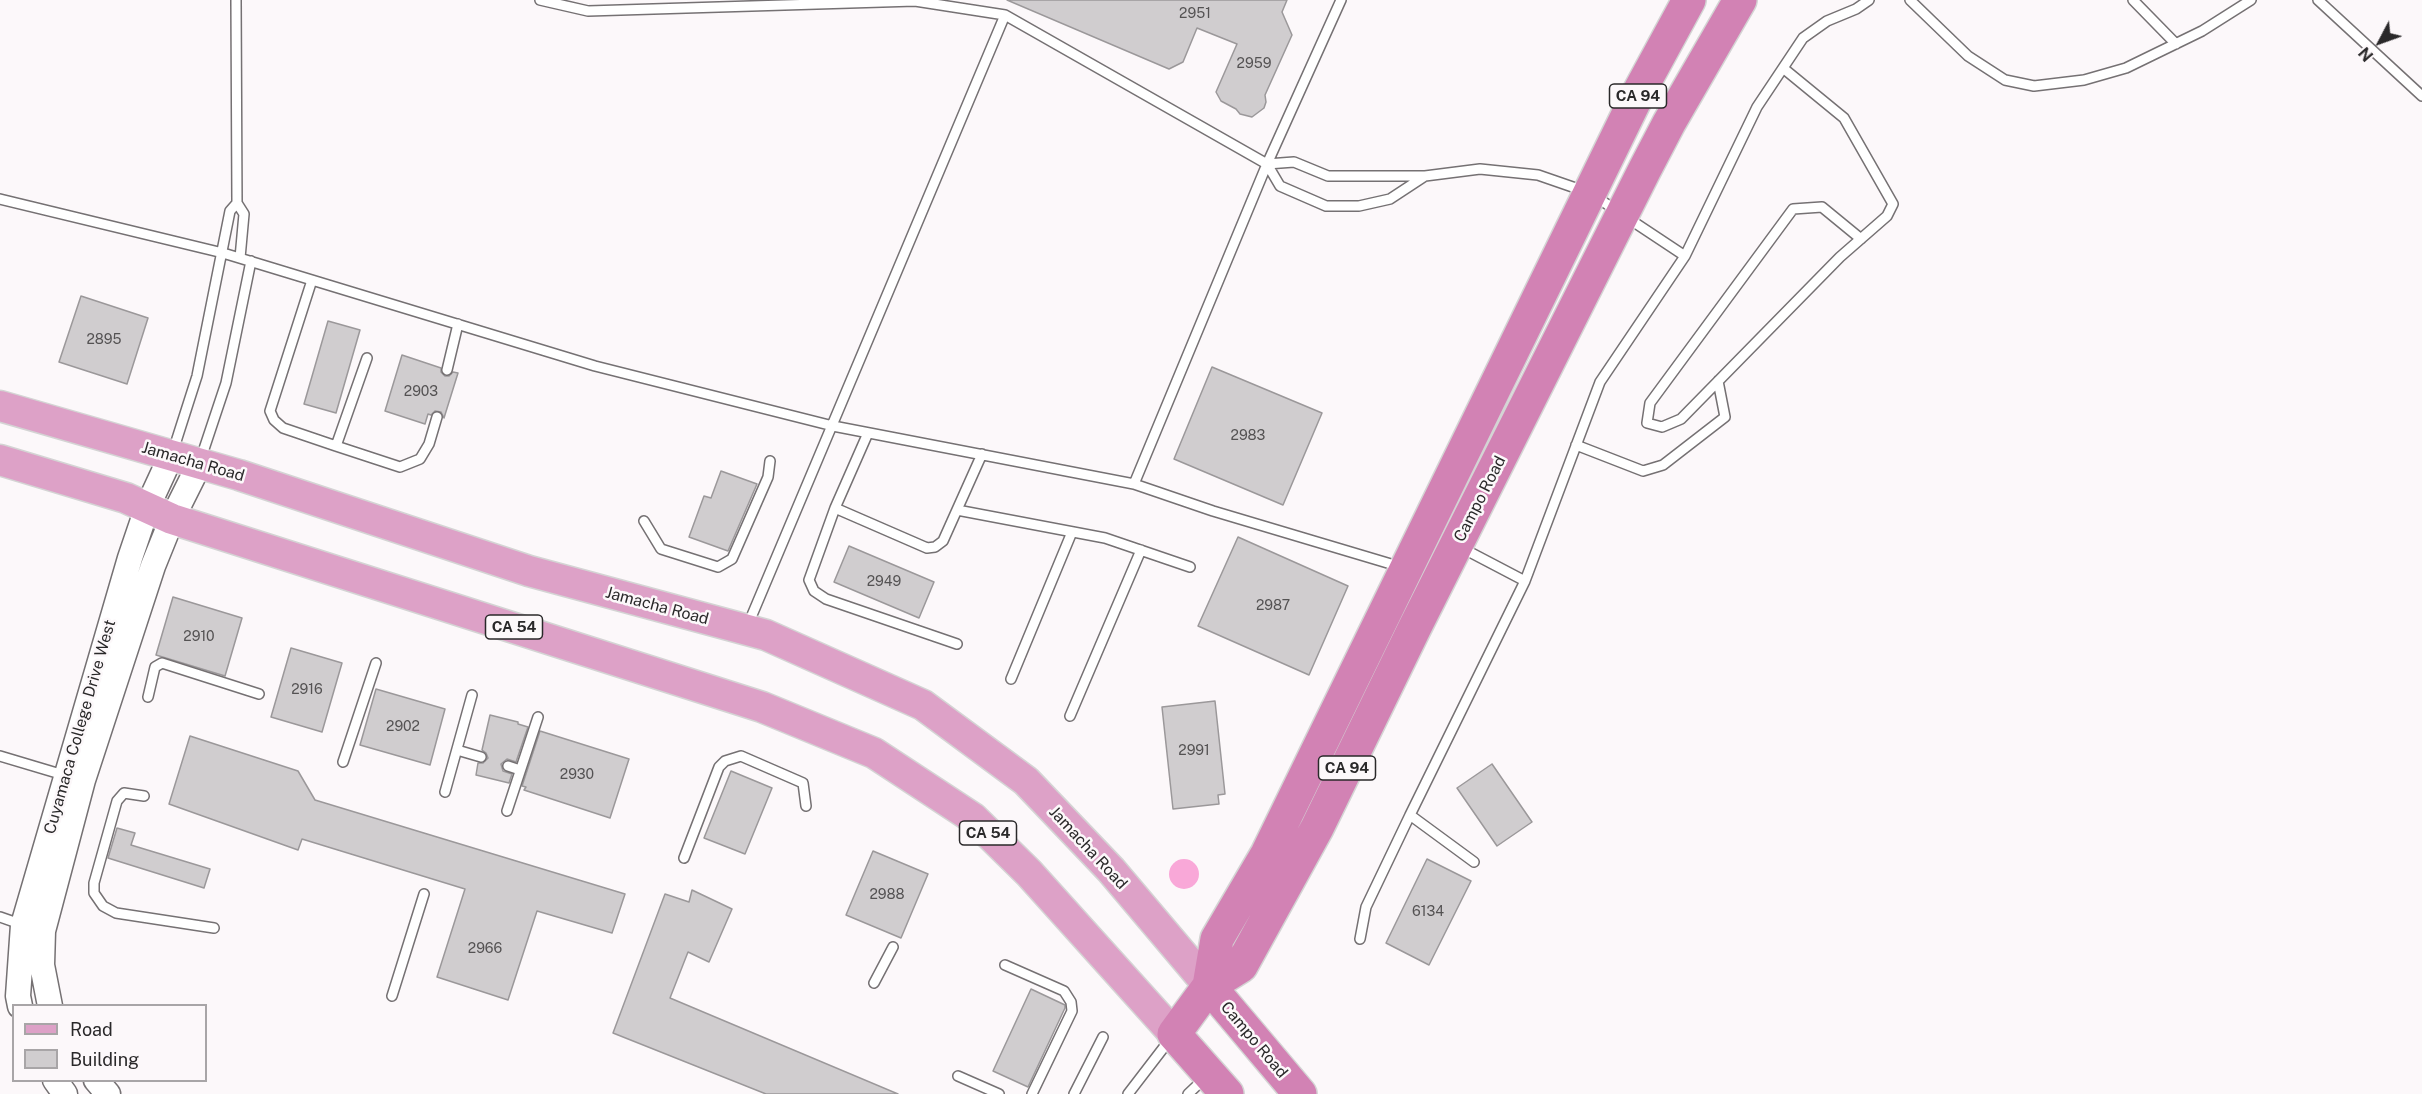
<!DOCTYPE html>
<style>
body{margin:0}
#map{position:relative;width:2422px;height:1094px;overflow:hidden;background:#fcf8fa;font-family:"Public Sans",sans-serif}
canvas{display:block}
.legend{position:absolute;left:12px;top:1004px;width:195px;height:78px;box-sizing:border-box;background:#fcf8fa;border:2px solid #a8a5a7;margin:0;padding:8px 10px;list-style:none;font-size:18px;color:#2a292a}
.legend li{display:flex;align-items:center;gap:12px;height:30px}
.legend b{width:30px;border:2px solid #a8a5a7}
.north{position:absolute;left:2350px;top:12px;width:60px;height:60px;-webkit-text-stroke:4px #fcf8fa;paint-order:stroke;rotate:229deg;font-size:16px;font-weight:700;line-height:24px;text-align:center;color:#2a292a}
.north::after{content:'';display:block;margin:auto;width:21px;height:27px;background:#2a292a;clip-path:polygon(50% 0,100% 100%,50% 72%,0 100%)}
</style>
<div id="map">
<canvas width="2422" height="1094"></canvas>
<ul class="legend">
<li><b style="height:8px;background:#dda1c7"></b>Road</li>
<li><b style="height:16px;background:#d0cdcf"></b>Building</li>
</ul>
<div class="north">N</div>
</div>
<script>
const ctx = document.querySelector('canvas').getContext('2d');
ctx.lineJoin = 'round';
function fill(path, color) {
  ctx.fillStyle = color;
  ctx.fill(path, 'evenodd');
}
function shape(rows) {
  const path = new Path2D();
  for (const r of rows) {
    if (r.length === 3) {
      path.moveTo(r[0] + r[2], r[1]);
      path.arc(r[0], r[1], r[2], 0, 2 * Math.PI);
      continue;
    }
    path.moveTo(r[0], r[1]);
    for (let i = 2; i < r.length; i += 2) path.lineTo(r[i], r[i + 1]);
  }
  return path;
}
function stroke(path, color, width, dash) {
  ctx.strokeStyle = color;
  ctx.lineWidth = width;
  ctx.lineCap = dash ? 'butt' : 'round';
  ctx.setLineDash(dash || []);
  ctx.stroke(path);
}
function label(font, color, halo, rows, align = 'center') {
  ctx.font = font + ' "Public Sans",sans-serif';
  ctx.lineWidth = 5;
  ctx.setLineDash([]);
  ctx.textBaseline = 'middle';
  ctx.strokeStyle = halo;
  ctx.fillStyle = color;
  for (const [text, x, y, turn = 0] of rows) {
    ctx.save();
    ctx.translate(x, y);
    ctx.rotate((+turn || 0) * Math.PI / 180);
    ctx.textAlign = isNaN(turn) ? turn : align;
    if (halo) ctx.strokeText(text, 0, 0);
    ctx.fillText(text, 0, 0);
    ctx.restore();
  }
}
fill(shape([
 [1184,874,15]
]), '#f9a8d8');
const building = shape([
 [1007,0,1287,0,1282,12,1292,35,1265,95,1266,102,1264,108,1252,117,1240,114,1236,109,1221,101,1216,92,1237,44,1197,28,1183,62,1169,69,1007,0],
 [81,296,148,318,127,384,59,362,81,296],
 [328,321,360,330,336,413,304,404,328,321],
 [402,355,441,368,441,372,445,376,449,376,453,372,458,373,444,418,441,412,435,411,431,415,428,414,425,424,385,411,402,355],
 [1212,367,1322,413,1283,505,1174,459,1212,367],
 [721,471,757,484,728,551,689,537,704,496,711,498,721,471],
 [1238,537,1348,586,1309,675,1198,626,1238,537],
 [849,546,934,582,919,618,834,582,849,546],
 [173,597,242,618,225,676,156,655,173,597],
 [291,648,342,663,322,732,271,717,291,648],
 [376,689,445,709,430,765,360,745,376,689],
 [1215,701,1225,794,1218,795,1219,804,1173,809,1162,707,1215,701],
 [490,715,518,722,518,724,528,727,516,762,507,759,501,764,503,771,512,774,509,783,476,775,478,763,483,763,488,758,486,753,482,750,490,715],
 [540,731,629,759,610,818,524,790,526,787,522,786,540,731],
 [190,736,298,771,315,800,625,894,612,933,537,911,508,1000,437,977,465,889,302,839,298,850,169,804,190,736],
 [1492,764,1532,822,1497,846,1457,788,1492,764],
 [731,771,772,788,745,854,704,838,731,771],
 [117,828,135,833,131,845,210,869,204,888,108,858,117,828],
 [873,851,928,874,901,938,846,915,873,851],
 [1427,859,1471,881,1429,965,1386,943,1427,859],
 [692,890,732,909,709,962,688,952,670,998,898,1094,766,1094,613,1033,665,894,689,902,692,890],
 [1031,989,1065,1005,1065,1008,1028,1087,993,1071,1031,989]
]);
fill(building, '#d0cdcf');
stroke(building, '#9b989a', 1.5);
const service = shape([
 [236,0,237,203,244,214,240,258],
 [540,0,588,11,915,1,1005,15,1267,164,1280,186,1326,206,1359,206,1390,199,1425,176],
 [1910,0,1968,56,2005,80,2034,86,2084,80,2126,68,2202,31,2251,0],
 [2133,0,2176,44],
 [2318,0,2422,96],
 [1783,68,1844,118,1893,204,1887,216,1840,257,1681,419,1662,427,1647,423,1650,403,1793,209,1822,207,1861,239],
 [1267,164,1294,162,1328,176,1425,176,1480,169,1538,175,1590,193,1685,256,1757,107,1803,38,1827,21,1856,9,1869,0],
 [0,199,223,253,595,366,833,426,1134,484,1213,511,1401,567],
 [312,280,270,411,274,420,283,428,336,446,367,358],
 [447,370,458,324],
 [868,433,835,508,927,548,935,547,943,541,982,454],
 [1576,445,1643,471,1663,465,1725,417,1718,381],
 [336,446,400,467,420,459,429,444,437,417],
 [173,451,197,376,230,211,237,203],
 [200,461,226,383,251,261],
 [1134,484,1267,164,1341,0],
 [835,508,809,580,814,591,826,599,957,644],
 [957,510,1105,538,1190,567],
 [644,521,661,549,718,567,732,559,768,477,770,461],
 [1462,548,1525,581,1600,382,1685,256],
 [747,627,1005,15],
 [1011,679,1072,532],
 [148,697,155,667,162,663,259,694],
 [1070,716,1141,550],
 [457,750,481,757],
 [0,756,67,776],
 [343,762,376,663],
 [508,766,520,770],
 [445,792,472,695],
 [144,796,124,793,117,801,94,883,94,893,103,906,116,913,214,928],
 [507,811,538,717],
 [684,858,719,767,725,761,741,756,803,783,806,806],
 [1474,862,1410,815,1525,581],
 [0,917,23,925],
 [1360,939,1366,907,1410,815],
 [1005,965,1064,991,1071,1002,1072,1011,1032,1094],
 [874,983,893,947],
 [392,996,424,894],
 [958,1076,999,1094],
 [1074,1094,1103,1037],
 [1128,1094,1171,1038],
 [1188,1094,1206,1077]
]);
const tertiary = shape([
 [20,1006,18,996,23,925,130,558,147,508,171,456],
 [50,1006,42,965,43,931,83,780,153,566,172,519,200,463],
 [55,1080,65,1094],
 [96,1080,108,1094]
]);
const primary = shape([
 [0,406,239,475,529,571,766,635,923,705,1026,781,1111,870,1209,986],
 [0,460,126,498,172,519,762,707,874,753,973,818,1029,873,1174,1034]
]);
const trunk = shape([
 [1227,1094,1174,1034,1209,986,1241,966,1317,828,1415,627,1645,169,1669,123,1740,0],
 [1300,1094,1209,986,1217,939,1267,854,1639,92,1689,0]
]);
stroke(service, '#757173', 12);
stroke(tertiary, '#757173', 27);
stroke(primary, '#d4d4d4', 33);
stroke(trunk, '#d4d4d4', 36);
stroke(service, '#fff', 9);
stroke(tertiary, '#fff', 24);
stroke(primary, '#dda1c7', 30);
stroke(trunk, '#d282b4', 33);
label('14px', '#545253', null, [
 ["2951",1195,14],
 ["2959",1254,64],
 ["2895",104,340],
 ["2903",421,392],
 ["2983",1248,436],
 ["2949",884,582],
 ["2987",1273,606],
 ["2910",199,637],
 ["2916",307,690],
 ["2902",403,727],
 ["2991",1194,751],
 ["2930",577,775],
 ["2988",887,895],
 ["6134",1428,912],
 ["2966",485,949]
]);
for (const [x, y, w] of [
 [1638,96,57],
 [514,627,57],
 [1347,768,57],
 [988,833,57]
]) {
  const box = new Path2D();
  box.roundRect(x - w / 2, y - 12, w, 24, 4.5);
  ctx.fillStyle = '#fcf8fa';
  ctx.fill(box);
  stroke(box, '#2a292a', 1.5);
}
label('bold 15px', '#2a292a', null, [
 ["CA 94",1638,96],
 ["CA 54",514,627],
 ["CA 94",1347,768],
 ["CA 54",988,833]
]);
label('16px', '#2a292a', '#fcf8fa', [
 ["Jamacha Road",193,462,16],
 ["Campo Road",1480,499,-63],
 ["Jamacha Road",657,606,15],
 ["Cuyamaca College Drive West",80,727,-74],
 ["Jamacha Road",1088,848,47],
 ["Campo Road",1254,1040,50]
]);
</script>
